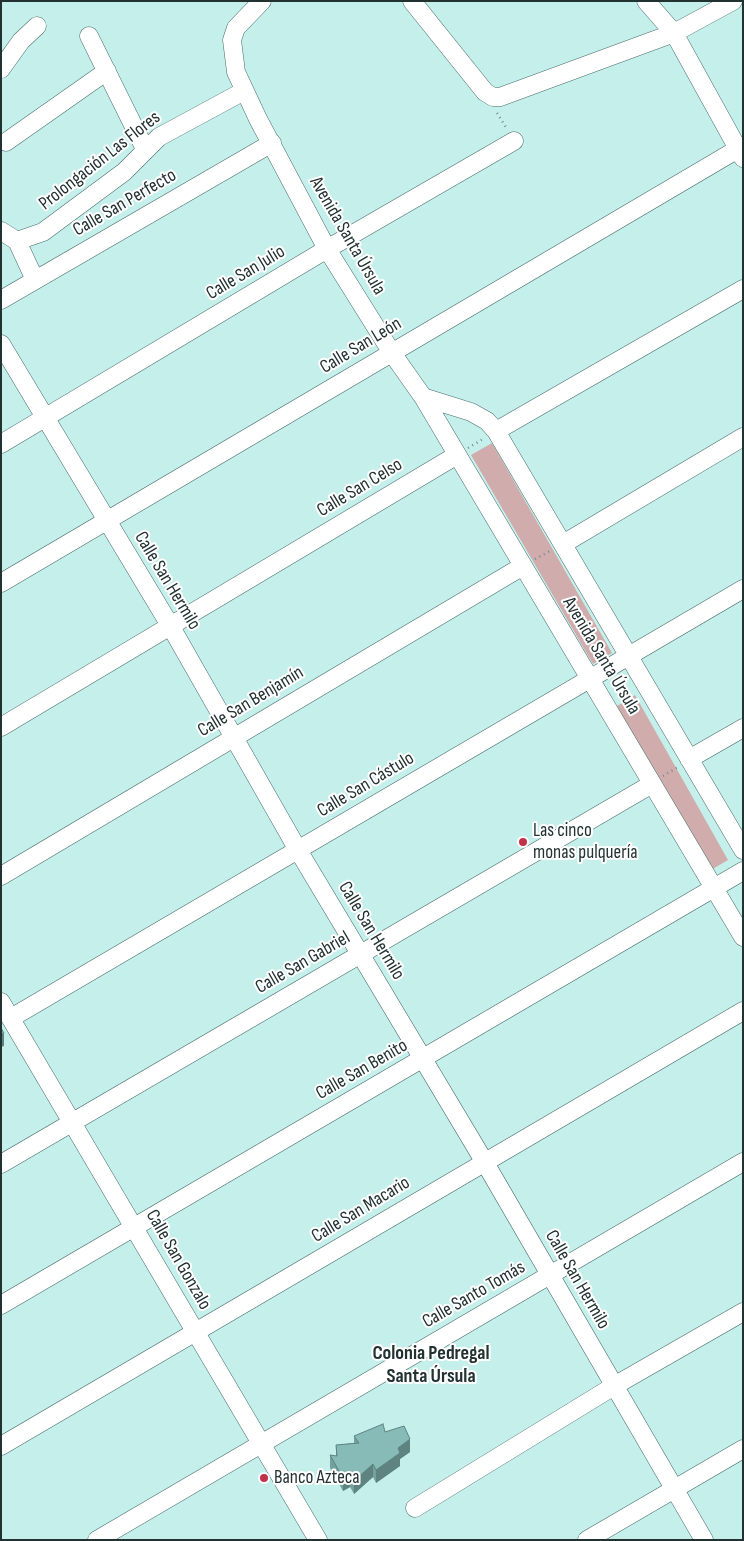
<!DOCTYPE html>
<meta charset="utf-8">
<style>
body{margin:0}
#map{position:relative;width:744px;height:1541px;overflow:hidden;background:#c5efeb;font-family:"Sofia Sans Condensed",sans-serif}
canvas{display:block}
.frame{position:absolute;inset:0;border:2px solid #223231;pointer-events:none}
</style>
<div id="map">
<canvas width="744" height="1541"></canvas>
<div class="frame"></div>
</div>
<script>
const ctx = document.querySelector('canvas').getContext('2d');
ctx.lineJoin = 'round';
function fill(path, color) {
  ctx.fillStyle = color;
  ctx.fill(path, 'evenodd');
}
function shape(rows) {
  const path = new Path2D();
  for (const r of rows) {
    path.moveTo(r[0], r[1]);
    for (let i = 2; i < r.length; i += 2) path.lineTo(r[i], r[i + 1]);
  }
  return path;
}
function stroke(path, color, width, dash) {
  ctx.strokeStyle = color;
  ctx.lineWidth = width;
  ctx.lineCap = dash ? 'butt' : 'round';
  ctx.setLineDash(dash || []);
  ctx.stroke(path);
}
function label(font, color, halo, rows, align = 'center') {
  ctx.font = font + ' "Sofia Sans Condensed",sans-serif';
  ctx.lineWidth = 4;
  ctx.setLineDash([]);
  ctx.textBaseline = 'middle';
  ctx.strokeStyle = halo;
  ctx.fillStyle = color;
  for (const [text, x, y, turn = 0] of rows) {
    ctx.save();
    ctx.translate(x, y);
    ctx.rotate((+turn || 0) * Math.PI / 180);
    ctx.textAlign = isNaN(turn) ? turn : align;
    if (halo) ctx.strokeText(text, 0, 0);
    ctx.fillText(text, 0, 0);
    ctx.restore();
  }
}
fill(shape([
 [492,443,612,653,593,664,471,455],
 [635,695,728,860,711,870,617,706]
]), '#d1acad');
const minor = shape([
 [262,1,236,28,232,40,236,72,258,119,327,249,392,353,423,397,743,937],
 [412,1,485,92,493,97,500,97,674,33,733,1],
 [646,1,674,33,743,158],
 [89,36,145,149],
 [1,69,21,41,37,26],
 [6,142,107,71],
 [1,231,17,241],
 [17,241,43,232,124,172,159,137,244,91],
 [17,241,35,280],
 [1,300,272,143],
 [1,344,171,627,298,850,484,1161,704,1540],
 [423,397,471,412,487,421,496,431,743,850],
 [496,431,743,289],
 [1,444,327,249,514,141],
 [563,544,743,437],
 [1,583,743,146],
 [1,727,457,455],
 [689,759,743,728],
 [1,876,523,566],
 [1,1002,318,1540],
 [11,1018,743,589],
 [1,1164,652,784],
 [1,1305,743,871],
 [1,1446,743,1011],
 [415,1508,614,1386,743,1312],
 [97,1540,743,1162],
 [587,1540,743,1449]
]);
stroke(minor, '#486e6b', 19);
stroke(shape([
 [497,113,507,129],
 [468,448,483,439],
 [535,559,550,551],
 [663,776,678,767]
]), '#73908d', 2.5, [1, 4]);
stroke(minor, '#fff', 18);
fill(shape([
 [385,1432,410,1452,400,1459,400,1466,376,1483,373,1477,354,1494,350,1487,343,1491,330,1468,330,1455,336,1456,336,1445,354,1443,354,1436]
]), '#73a19d');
fill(shape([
 [4,1033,4,1046,1,1047,1,1034],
 [410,1439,410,1452,400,1459,400,1466,376,1483,376,1470,398,1448],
 [373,1464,373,1477,354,1494,354,1481],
 [350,1474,350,1487,343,1491,343,1478]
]), '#5e8380');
const building = shape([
 [1,1028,4,1033,1,1034,1,1028],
 [383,1424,385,1432,404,1426,410,1439,398,1448,400,1453,376,1470,373,1464,354,1481,350,1474,343,1478,330,1455,337,1456,336,1445,359,1443,354,1436,383,1424]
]);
fill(building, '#86bbb7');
stroke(building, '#5e8380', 1);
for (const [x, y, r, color] of [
 [523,842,5,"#c13148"],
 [264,1478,5,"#c13148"]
]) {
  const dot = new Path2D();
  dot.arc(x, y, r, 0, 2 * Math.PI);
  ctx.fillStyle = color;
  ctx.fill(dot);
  stroke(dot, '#fff', 2);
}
label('19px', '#223231', '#fff', [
 ["Prolongación Las Flores",100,161,-38],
 ["Calle San Perfecto",125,203,-30],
 ["Avenida Santa Úrsula",347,236,60],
 ["Calle San Julio",246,273,-31],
 ["Calle San León",361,346,-31],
 ["Calle San Celso",360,488,-31],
 ["Calle San Hermilo",167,581,59],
 ["Avenida Santa Úrsula",601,656,59],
 ["Calle San Benjamín",251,702,-31],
 ["Calle San Cástulo",366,785,-31],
 ["Calle San Hermilo",371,931,59],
 ["Calle San Gabriel",303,963,-30],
 ["Calle San Benito",362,1070,-30],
 ["Calle San Macario",361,1210,-31],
 ["Calle San Gonzalo",178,1260,60],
 ["Calle San Hermilo",577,1280,60],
 ["Calle Santo Tomás",474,1295,-30]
]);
label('19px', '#223231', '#fff', [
 ["Las cinco",533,831],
 ["monas pulquería",533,853],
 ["Banco Azteca",274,1478]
], 'left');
label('bold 20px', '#223231', '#fff', [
 ["Colonia Pedregal",431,1354],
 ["Santa Úrsula",431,1377]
]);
</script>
